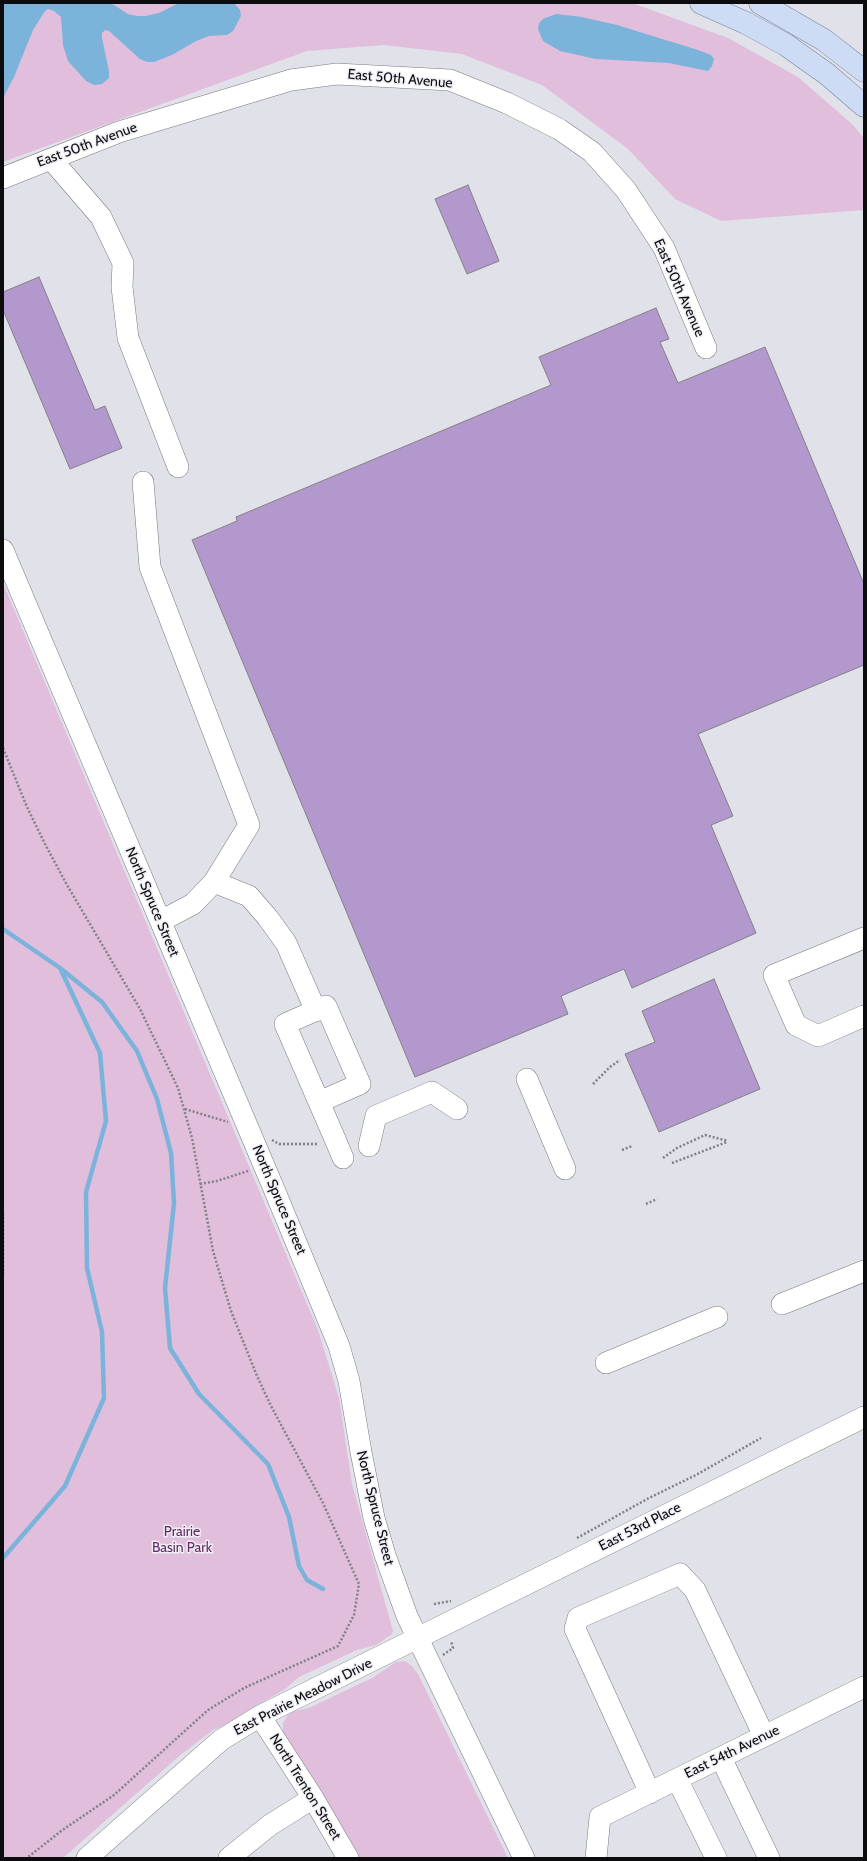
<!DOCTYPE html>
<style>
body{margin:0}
#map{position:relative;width:867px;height:1861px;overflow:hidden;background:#e1e2e9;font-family:Cabin,sans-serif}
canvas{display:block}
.frame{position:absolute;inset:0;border:4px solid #0c0c0f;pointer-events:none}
</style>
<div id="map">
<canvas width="867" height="1861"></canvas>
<div class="frame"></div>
</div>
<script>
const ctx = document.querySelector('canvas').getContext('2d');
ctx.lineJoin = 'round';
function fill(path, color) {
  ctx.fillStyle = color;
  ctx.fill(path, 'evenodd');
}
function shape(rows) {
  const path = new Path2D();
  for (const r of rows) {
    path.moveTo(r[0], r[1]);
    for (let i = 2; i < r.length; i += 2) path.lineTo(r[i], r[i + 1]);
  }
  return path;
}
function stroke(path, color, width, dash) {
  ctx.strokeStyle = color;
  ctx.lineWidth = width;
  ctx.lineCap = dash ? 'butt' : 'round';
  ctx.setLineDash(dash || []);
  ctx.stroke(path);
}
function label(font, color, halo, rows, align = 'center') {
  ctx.font = font + ' Cabin,sans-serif';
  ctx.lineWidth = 3;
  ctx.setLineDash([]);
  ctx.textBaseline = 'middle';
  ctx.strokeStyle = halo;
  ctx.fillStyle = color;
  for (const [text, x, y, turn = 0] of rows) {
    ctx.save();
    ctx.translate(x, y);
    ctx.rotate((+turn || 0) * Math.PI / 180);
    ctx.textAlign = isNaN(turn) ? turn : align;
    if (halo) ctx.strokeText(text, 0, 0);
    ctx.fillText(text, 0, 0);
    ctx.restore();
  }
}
fill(shape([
 [3,3,635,4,728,38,798,77,852,124,864,138,864,210,721,221,675,199,628,149,542,85,462,54,384,45,307,51,3,162],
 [3,583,318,1330,339,1398,352,1484,393,1631,392,1634,376,1645,357,1650,299,1677,284,1690,259,1704,233,1722,213,1730,178,1757,63,1858,3,1858],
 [405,1661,412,1666,418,1674,508,1858,356,1858,283,1733,283,1723,288,1715,294,1711,309,1708,372,1678,396,1662]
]), '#e0bedc');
fill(shape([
 [3,3,111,3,128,14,137,16,146,16,159,13,179,3,234,3,240,10,241,16,233,31,227,35,209,36,196,41,172,55,154,62,147,62,140,59,109,31,105,30,102,33,102,38,109,71,109,78,102,84,94,85,86,81,68,61,63,45,61,17,54,11,48,9,45,11,33,30,14,77,3,98],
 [556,14,582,17,617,25,698,50,711,55,714,59,712,66,708,71,669,63,596,59,560,51,543,41,538,29,539,23,543,19]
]), '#7bb3db');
stroke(shape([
 [3,929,60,968,102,1002,137,1051,157,1099,171,1153,174,1203,165,1288,170,1348,199,1394,268,1464,289,1517,299,1566,307,1580,323,1589],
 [3,1558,65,1486,104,1398,102,1332,87,1268,86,1192,106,1121,100,1053,61,970]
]), '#7bb3db', 4.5);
const building = shape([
 [468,185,499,261,467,274,435,199,468,185],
 [39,277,95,410,105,406,122,448,70,469,3,310,3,292,39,277],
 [656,308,669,339,660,342,678,383,765,347,864,584,864,665,698,734,733,816,711,825,756,933,632,988,624,969,561,996,568,1014,415,1077,192,540,237,521,236,517,551,385,539,357,656,308],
 [714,979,760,1089,659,1132,625,1054,655,1042,642,1011,714,979]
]);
fill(building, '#b398ce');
stroke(building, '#838086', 1);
const minor = shape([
 [51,159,101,217,123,263,122,287,128,338,178,467],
 [3,178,119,132,291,80,337,74,450,80,507,103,559,129,592,152,626,190,664,248,706,348],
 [143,482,150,567,249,825,214,882,193,904,161,921],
 [3,550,274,1189,339,1346,349,1381,361,1452,374,1518,385,1555,407,1616,524,1858],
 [214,882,249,896,268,918,286,943,316,1011],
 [864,938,774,975,796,1025,818,1036,864,1016],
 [527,1079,565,1169],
 [319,1102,360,1084,326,1006,285,1024,335,1139,343,1158],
 [369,1146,376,1116,432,1092,457,1109],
 [782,1304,864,1271],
 [606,1363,717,1317],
 [260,1716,313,1798,348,1858],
 [721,1758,769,1858],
 [677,1779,716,1858],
 [650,1793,575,1629,578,1618,680,1574,695,1590,764,1736],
 [87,1858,221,1740,260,1716,864,1417],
 [229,1858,270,1825,313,1798],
 [596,1858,600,1817,864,1687]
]);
const major = shape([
 [701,3,746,23,786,45,827,74,864,106],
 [760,3,824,40,864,71]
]);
stroke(minor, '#797a80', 22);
stroke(major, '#7383a1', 23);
stroke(shape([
 [3,748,27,807,45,844,67,885,140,1009,178,1088,192,1138,213,1251,231,1311,257,1376,271,1406,323,1503,359,1584,354,1615,338,1646,244,1688,208,1710,114,1795,61,1831,27,1858],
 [593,1084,610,1067,620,1060],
 [185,1109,228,1122],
 [272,1140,279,1144,318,1144],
 [622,1150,632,1146],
 [663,1158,677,1148,705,1135,728,1141],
 [672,1163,727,1142],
 [200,1184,217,1181,248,1171],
 [646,1204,657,1199],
 [3,1213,3,1276],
 [577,1538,649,1498,696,1475,761,1438],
 [434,1604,451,1601],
 [443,1655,453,1648,451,1641]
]), '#818186', 2.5, [2, 2]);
stroke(minor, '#fff', 21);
stroke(major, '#cddbf5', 22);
label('14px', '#0c0c0f', '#efeff6', [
 ["East 50th Avenue",400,79,5],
 ["East 50th Avenue",87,145,-20],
 ["East 50th Avenue",679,288,66],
 ["North Spruce Street",152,902,67],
 ["North Spruce Street",279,1200,67],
 ["North Spruce Street",375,1508,76],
 ["East 53rd Place",640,1527,-27],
 ["East Prairie Meadow Drive",303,1697,-27],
 ["East 54th Avenue",732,1752,-26],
 ["North Trenton Street",305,1787,58]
]);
label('14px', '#662c63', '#efeff6', [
 ["Prairie",182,1532],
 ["Basin Park",182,1548]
]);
</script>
